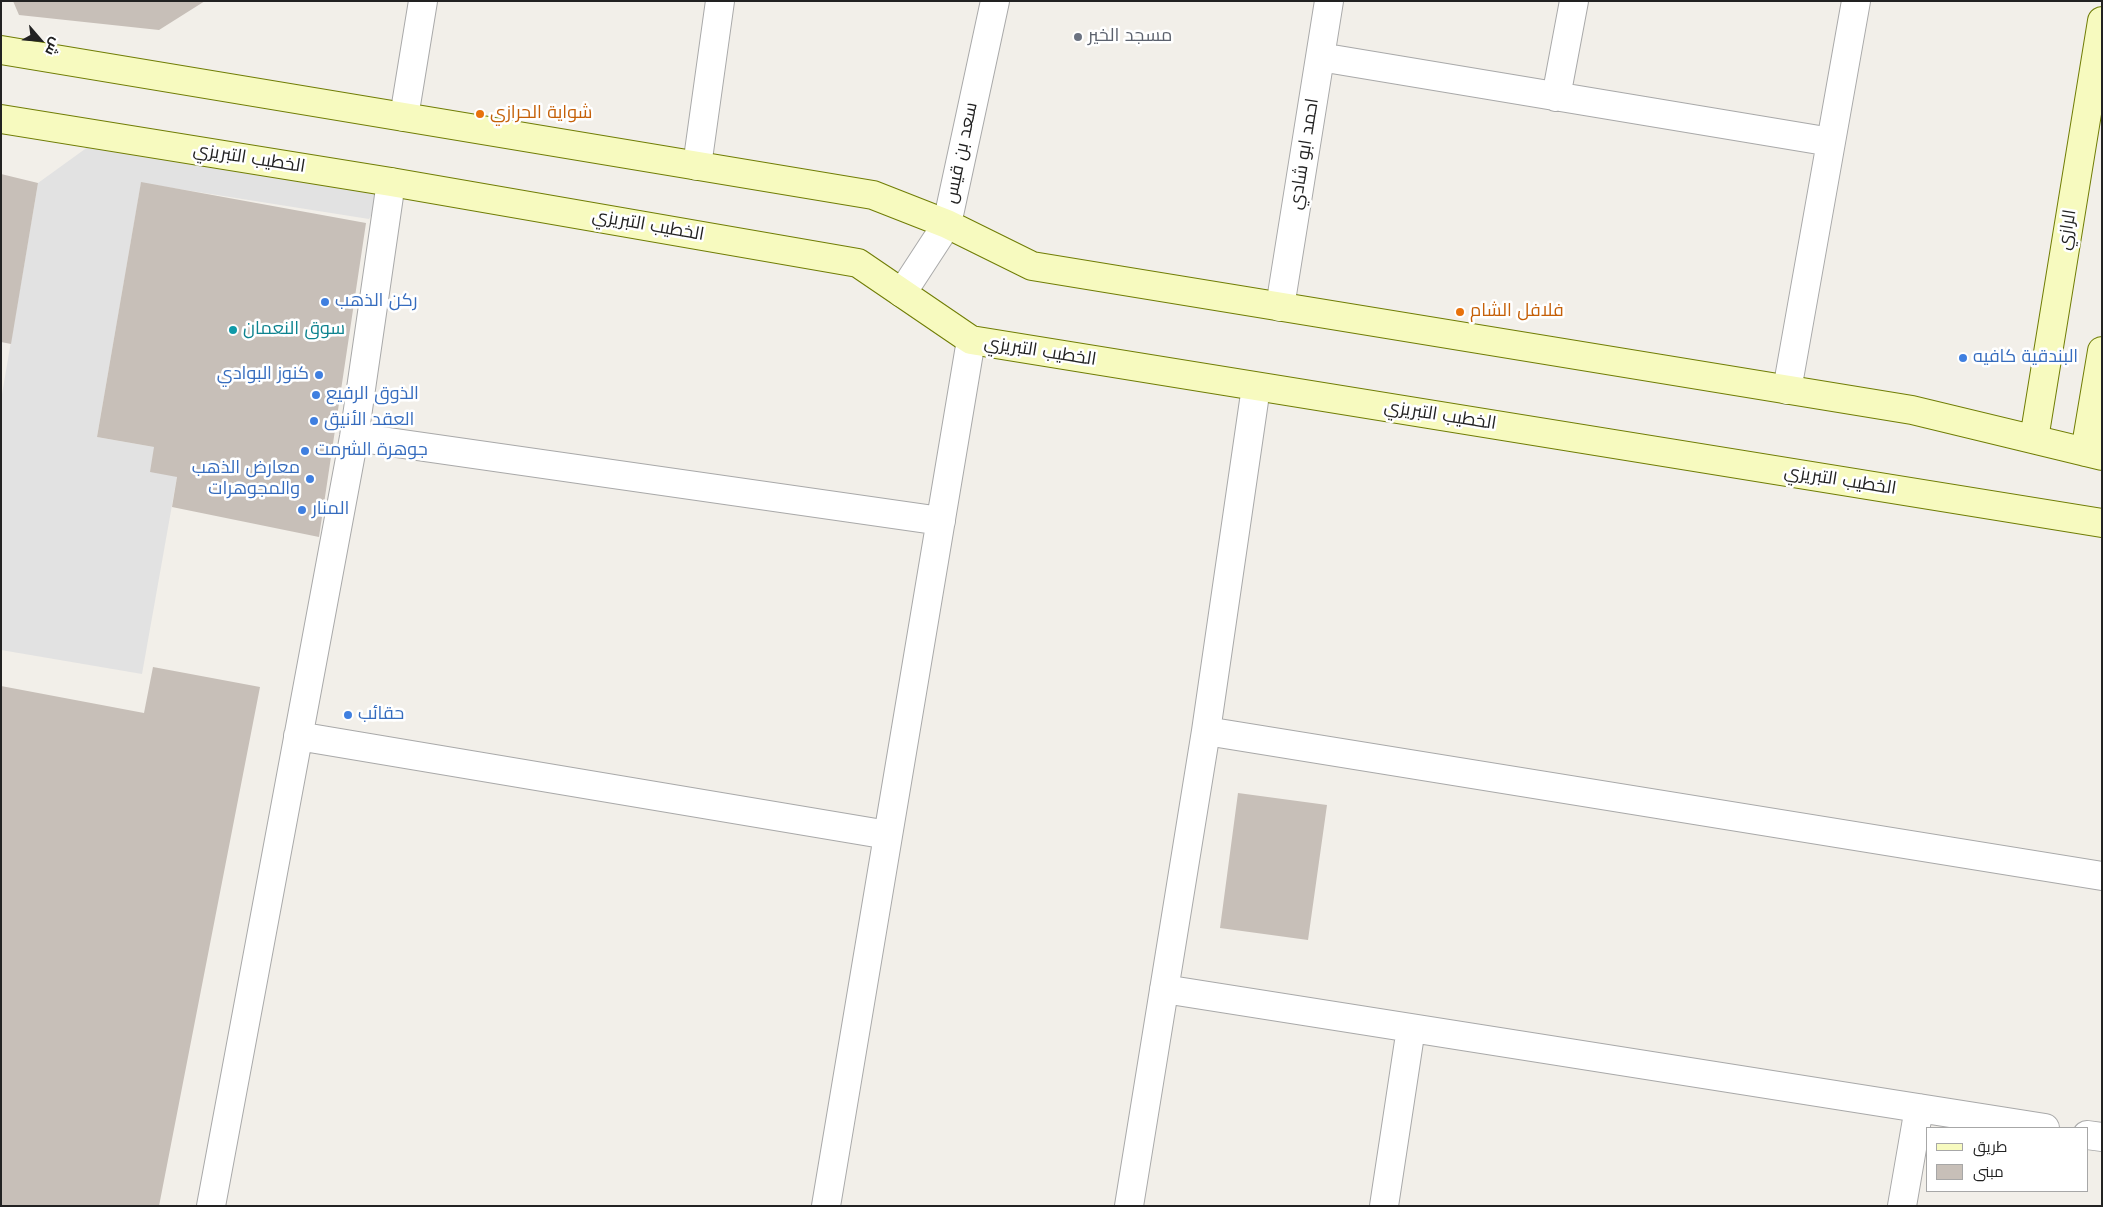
<!DOCTYPE html>
<meta charset="utf-8">
<style>
body{margin:0}
#map{position:relative;width:2103px;height:1207px;overflow:hidden;background:#f2efe9;font-family:Jost,Cairo,sans-serif}
canvas{display:block}
.frame{position:absolute;inset:0;border:2px solid #222;pointer-events:none}
.legend{position:absolute;left:1926px;top:1127px;width:162px;height:65px;box-sizing:border-box;background:#fff;border:1px solid #a7a7a7;margin:0;padding:6px 9px;list-style:none;font-size:15px;color:#222}
.legend li{display:flex;align-items:center;gap:10px;height:25px}
.legend b{width:25px;border:1px solid #a7a7a7}
.north{position:absolute;left:15px;top:15px;width:50px;height:50px;-webkit-text-stroke:4px #fff;paint-order:stroke;rotate:117deg;font-size:14px;font-weight:700;line-height:20px;text-align:center;color:#222}
.north::after{content:'';display:block;margin:auto;width:18px;height:22px;background:#222;clip-path:polygon(50% 0,100% 100%,50% 72%,0 100%)}
</style>
<div id="map">
<canvas width="2103" height="1207"></canvas>
<div class="frame"></div>
<ul class="legend">
<li><b style="height:6px;background:#f7fabf"></b>طريق</li>
<li><b style="height:14px;background:#c7bfb8"></b>مبنى</li>
</ul>
<div class="north">ش</div>
</div>
<script>
const ctx = document.querySelector('canvas').getContext('2d');
ctx.lineJoin = 'round';
function fill(path, color) {
  ctx.fillStyle = color;
  ctx.fill(path, 'evenodd');
}
function shape(rows) {
  const path = new Path2D();
  for (const r of rows) {
    path.moveTo(r[0], r[1]);
    for (let i = 2; i < r.length; i += 2) path.lineTo(r[i], r[i + 1]);
  }
  return path;
}
function stroke(path, color, width, dash) {
  ctx.strokeStyle = color;
  ctx.lineWidth = width;
  ctx.lineCap = dash ? 'butt' : 'round';
  ctx.setLineDash(dash || []);
  ctx.stroke(path);
}
function label(font, color, halo, rows, align = 'center') {
  ctx.font = font + ' Jost,Cairo,sans-serif';
  ctx.lineWidth = 5;
  ctx.setLineDash([]);
  ctx.textBaseline = 'middle';
  ctx.strokeStyle = halo;
  ctx.fillStyle = color;
  for (const [text, x, y, turn = 0] of rows) {
    ctx.save();
    ctx.translate(x, y);
    ctx.rotate((+turn || 0) * Math.PI / 180);
    ctx.textAlign = isNaN(turn) ? turn : align;
    if (halo) ctx.strokeText(text, 0, 0);
    ctx.fillText(text, 0, 0);
    ctx.restore();
  }
}
fill(shape([
 [103,136,391,182,369,219,141,183,97,437,154,447,177,477,142,674,1,650,1,400,38,183]
]), '#e2e2e2');
fill(shape([
 [13,1,205,1,159,30,19,15],
 [1,174,38,183,11,344,1,342],
 [141,182,366,223,319,537,172,507,177,477,150,472,154,447,97,437],
 [153,667,260,687,159,1206,1,1205,1,686,144,713],
 [1238,793,1327,805,1308,940,1220,928]
]), '#c7bfb8');
const street = shape([
 [1320,57,1831,142],
 [1556,97,1574,1],
 [404,117,423,1],
 [697,166,720,1],
 [902,293,947,224,995,1],
 [1280,307,1329,1],
 [1787,390,1856,1],
 [354,437,941,521],
 [1206,731,2102,876],
 [298,736,888,835],
 [1164,989,2045,1128],
 [2087,1135,2102,1137],
 [211,1206,354,437,391,182],
 [826,1206,971,340],
 [1129,1206,1206,731,1256,387],
 [1384,1206,1411,1028],
 [1902,1206,1919,1108]
]);
const secondary = shape([
 [1,50,873,195,947,224,1032,266,1912,410,2102,456],
 [1,119,391,182,858,263,971,340,2102,523],
 [2034,439,2102,21],
 [2085,452,2102,351]
]);
stroke(street, '#a9a9a9', 30);
stroke(secondary, '#707d05', 30);
stroke(street, '#fff', 28);
stroke(secondary, '#f7fabf', 28);
for (const [x, y, r, color] of [
 [1078,37,5,"#6b7280"],
 [480,114,5,"#e8710a"],
 [325,302,5,"#3f7fe0"],
 [1460,312,5,"#e8710a"],
 [233,330,5,"#0f9aa8"],
 [1963,358,5,"#3f7fe0"],
 [319,375,5,"#3f7fe0"],
 [316,395,5,"#3f7fe0"],
 [314,421,5,"#3f7fe0"],
 [305,451,5,"#3f7fe0"],
 [310,479,5,"#3f7fe0"],
 [302,510,5,"#3f7fe0"],
 [348,715,5,"#3f7fe0"]
]) {
  const dot = new Path2D();
  dot.arc(x, y, r, 0, 2 * Math.PI);
  ctx.fillStyle = color;
  ctx.fill(dot);
  stroke(dot, '#fff', 2);
}
label('18px', '#5b616d', '#fff', [
 ["مسجد الخير",1088,37]
], 'left');
label('18px', '#c56008', '#fff', [
 ["شواية الحرازي",490,114],
 ["فلافل الشام",1470,312]
], 'left');
label('18px', '#222', '#fff', [
 ["سعد بن قيس",962,153,-78],
 ["احمد ابو شادي",1305,154,-81],
 ["الخطيب التبريزي",249,159,9],
 ["الخطيب التبريزي",648,226,10],
 ["الرازي",2068,230,-81],
 ["الخطيب التبريزي",1040,352,9],
 ["الخطيب التبريزي",1440,416,9],
 ["الخطيب التبريزي",1840,481,9]
]);
label('18px', '#366cbe', '#fff', [
 ["ركن الذهب",335,302],
 ["البندقية كافيه",1973,358],
 ["كنوز البوادي",309,375,"right"],
 ["الذوق الرفيع",326,395],
 ["العقد الأنيق",324,421],
 ["جوهرة الشرمت",315,451],
 ["معارض الذهب",300,469,"right"],
 ["والمجوهرات",300,490,"right"],
 ["المنار",312,510],
 ["حقائب",358,715]
], 'left');
label('18px', '#0d838f', '#fff', [
 ["سوق النعمان",243,330]
], 'left');
</script>
